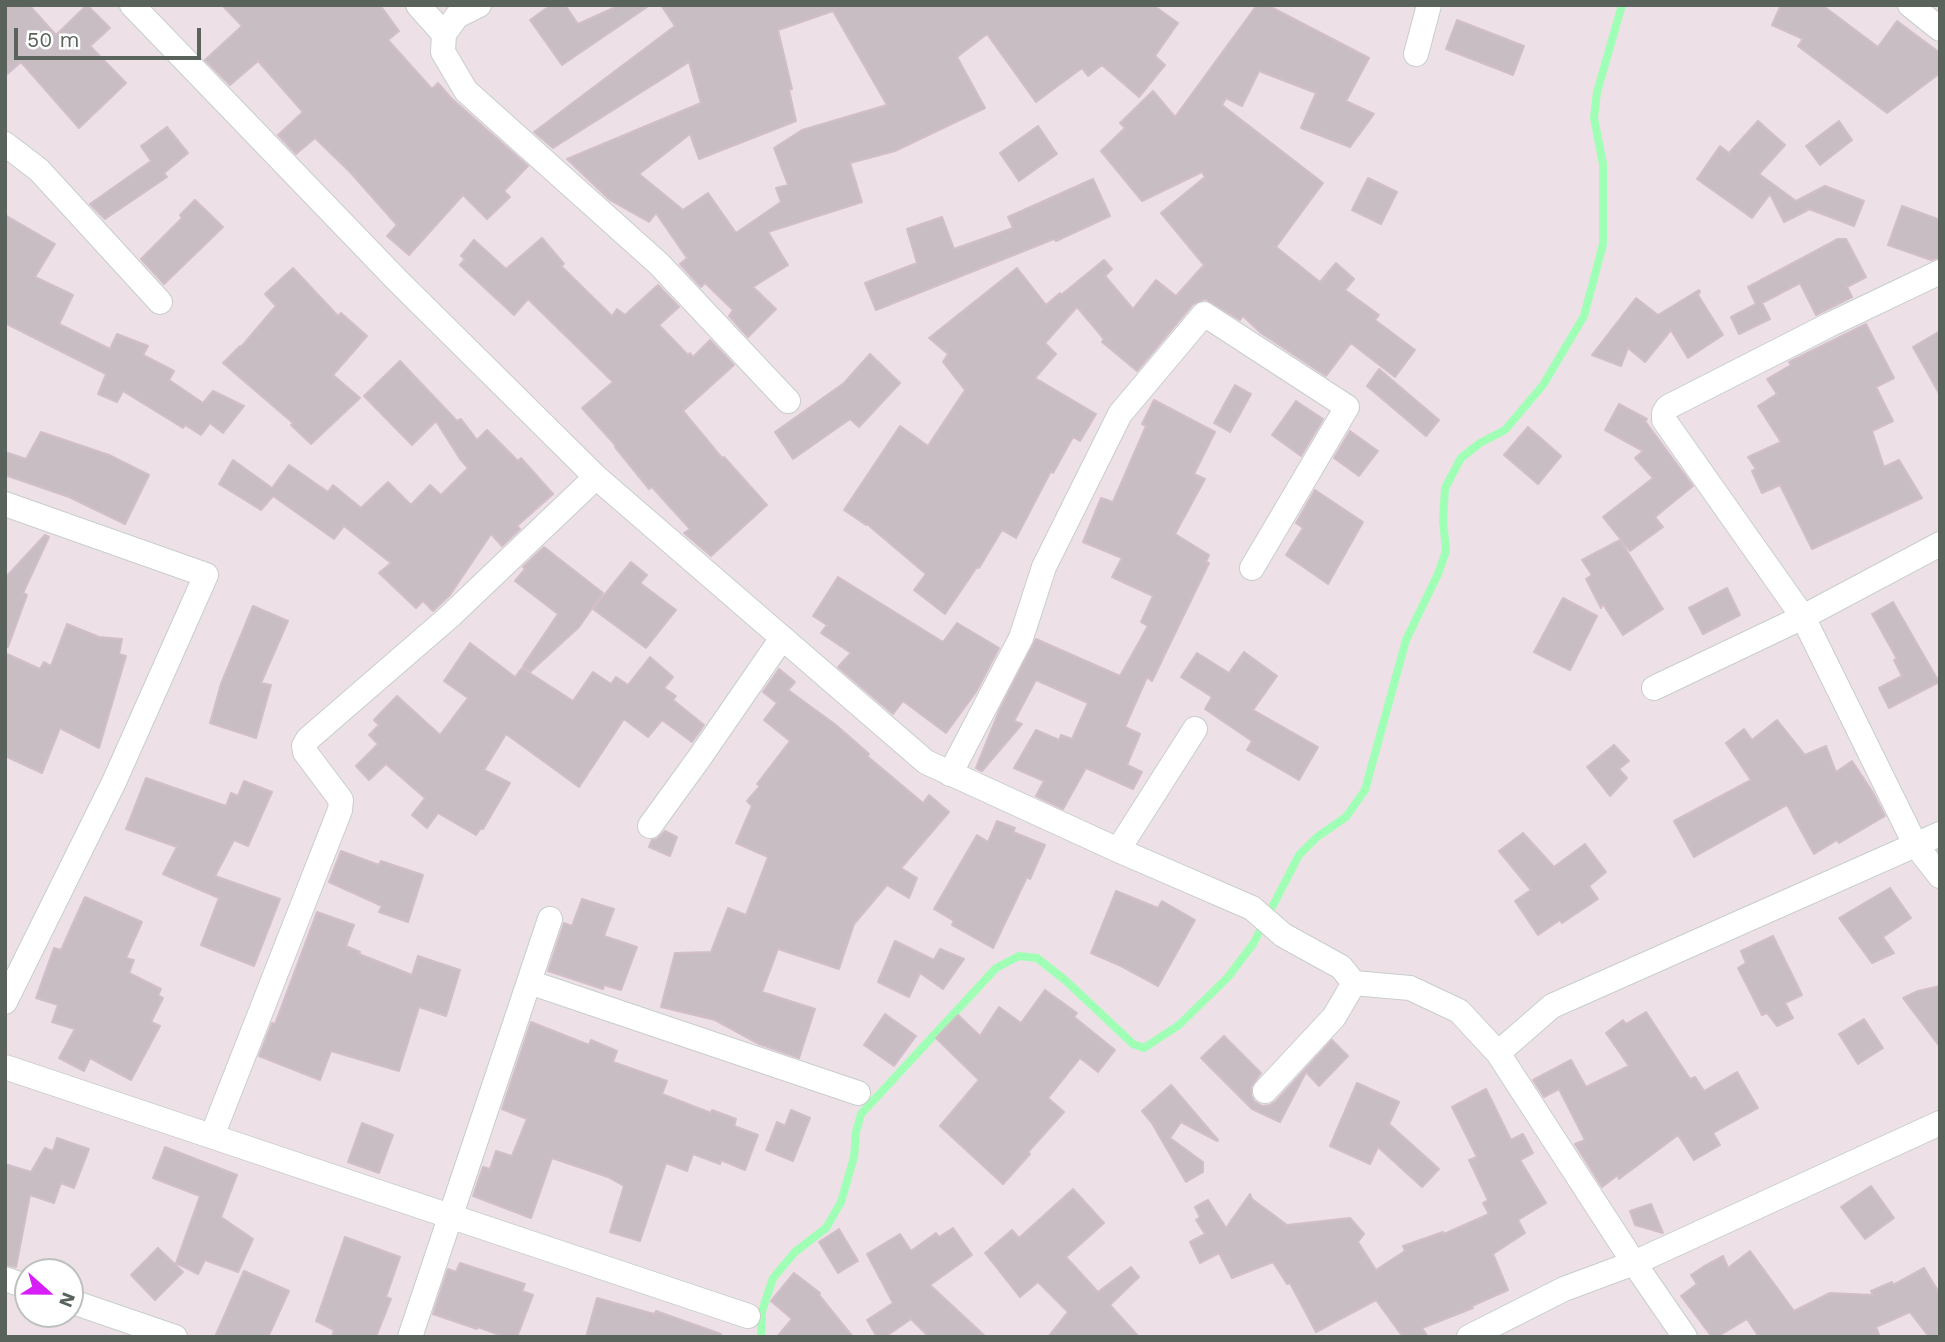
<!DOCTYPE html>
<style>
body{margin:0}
#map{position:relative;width:1945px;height:1342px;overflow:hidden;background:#ede0e6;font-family:"Work Sans",sans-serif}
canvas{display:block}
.frame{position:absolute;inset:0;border:7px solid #59635c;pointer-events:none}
.north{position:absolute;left:14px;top:1258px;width:70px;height:70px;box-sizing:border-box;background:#fff;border:2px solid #bdc1be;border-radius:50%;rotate:111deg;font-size:19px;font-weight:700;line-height:28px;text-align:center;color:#59635c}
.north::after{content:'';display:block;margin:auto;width:24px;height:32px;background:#d81ef6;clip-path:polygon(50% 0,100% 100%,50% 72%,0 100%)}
.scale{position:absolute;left:14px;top:28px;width:187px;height:32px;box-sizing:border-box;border:4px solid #59635c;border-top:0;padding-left:9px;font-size:21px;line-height:24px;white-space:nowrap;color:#59635c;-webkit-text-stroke:5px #fff;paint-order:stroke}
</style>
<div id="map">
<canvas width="1945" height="1342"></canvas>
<div class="frame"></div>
<div class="north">N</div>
<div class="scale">50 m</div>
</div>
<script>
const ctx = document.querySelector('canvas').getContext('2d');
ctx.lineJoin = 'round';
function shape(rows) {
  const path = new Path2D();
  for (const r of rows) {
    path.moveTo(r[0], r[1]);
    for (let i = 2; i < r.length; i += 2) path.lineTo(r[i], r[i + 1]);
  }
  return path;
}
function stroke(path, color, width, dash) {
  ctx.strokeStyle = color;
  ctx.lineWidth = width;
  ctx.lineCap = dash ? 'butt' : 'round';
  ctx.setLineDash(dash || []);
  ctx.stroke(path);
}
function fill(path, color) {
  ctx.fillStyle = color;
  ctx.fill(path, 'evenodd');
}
stroke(shape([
 [761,1337,762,1311,773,1278,795,1252,826,1228,841,1202,854,1157,856,1132,861,1114,996,968,1019,956,1037,958,1065,980,1133,1044,1144,1048,1179,1025,1228,977,1253,944,1299,855,1317,837,1346,817,1365,790,1406,640,1438,574,1446,551,1443,520,1445,488,1461,458,1480,443,1505,430,1543,385,1584,316,1603,244,1603,164,1594,118,1597,92,1622,5]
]), '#9fffb4', 8);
const building = shape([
 [5,5,29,5,56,35,87,5,110,28,90,46,126,83,79,128,21,62,5,76,5,5],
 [222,5,380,5,399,31,388,40,432,89,438,83,452,99,528,166,504,191,510,197,487,219,463,195,409,255,387,236,397,225,350,172,315,138,296,154,278,135,303,112,258,61,230,85,205,60,242,26,222,5],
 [551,5,565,5,578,24,620,5,650,5,562,65,530,20,551,5],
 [661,5,1153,5,1178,23,1155,56,1165,65,1139,97,1102,65,1088,76,1082,68,1036,102,987,34,957,57,985,108,895,151,850,163,862,202,768,232,788,265,753,287,776,309,748,337,729,316,733,310,705,283,701,287,680,264,687,258,656,213,649,222,610,200,567,159,701,103,689,62,553,148,534,132,675,26,661,5],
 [833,11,887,105,802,130,774,148,788,185,776,188,781,202,736,233,708,193,683,210,639,174,690,134,699,159,796,121,789,90,792,89,778,30,833,11],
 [1257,5,1267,5,1369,58,1346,101,1374,114,1350,147,1301,128,1316,93,1259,71,1242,106,1226,98,1222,105,1323,183,1276,247,1320,282,1336,263,1354,279,1345,290,1379,315,1375,320,1415,350,1395,377,1351,343,1326,376,1261,333,1243,316,1240,320,1205,299,1193,304,1137,371,1102,342,1104,339,1077,307,1045,343,1056,354,1035,378,1096,414,1080,441,1073,437,1053,473,1051,471,1016,538,1002,530,979,568,977,567,945,614,914,590,926,574,867,524,866,525,844,510,900,426,928,446,965,390,943,362,948,354,929,338,1017,268,1046,305,1060,293,1061,295,1104,260,1112,269,1105,276,1133,309,1156,280,1176,296,1204,265,1161,213,1205,177,1202,172,1142,201,1101,151,1125,128,1120,123,1153,91,1175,117,1257,5],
 [1781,5,1822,5,1878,47,1897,21,1940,53,1940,73,1887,113,1798,46,1803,39,1772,25,1781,5],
 [1457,20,1524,46,1513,75,1446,49,1457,20],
 [1758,121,1785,145,1759,174,1796,201,1825,186,1864,201,1854,226,1806,208,1808,210,1784,222,1770,194,1752,218,1697,179,1720,146,1729,153,1758,121],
 [1839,121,1852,140,1820,165,1806,146,1839,121],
 [1038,126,1057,154,1019,181,1000,153,1038,126],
 [167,127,188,153,164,173,167,177,105,219,90,204,151,161,141,146,167,127],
 [1368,178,1397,192,1381,224,1352,210,1368,178],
 [1093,179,1110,216,1056,241,1054,239,876,310,865,283,917,263,907,229,942,217,954,249,1013,228,1008,217,1093,179],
 [195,200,223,227,164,284,141,259,182,218,180,215,195,200],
 [1902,206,1940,220,1940,257,1931,260,1888,245,1902,206],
 [5,215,55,244,35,277,73,295,59,324,110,349,117,334,148,346,143,355,174,371,169,380,203,403,213,391,244,406,223,433,210,423,201,435,185,425,183,428,123,391,117,402,98,394,106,374,5,323,5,215],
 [542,238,564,264,561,266,612,316,617,309,625,315,658,285,679,307,659,325,688,355,690,353,693,357,710,340,734,365,683,411,722,458,724,457,767,505,711,556,684,533,690,529,652,487,649,489,615,447,616,446,582,408,613,382,528,299,514,315,460,265,465,259,461,256,474,240,506,269,542,238],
 [1838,239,1846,239,1866,277,1847,287,1852,297,1816,315,1800,283,1762,303,1770,319,1739,334,1731,317,1756,304,1748,287,1838,239],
 [293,268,338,316,341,313,367,336,333,375,360,398,311,444,291,425,293,423,223,363,240,346,241,347,276,306,265,294,293,268],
 [1699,290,1700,292,1698,295,1723,335,1688,358,1671,330,1645,362,1628,348,1621,366,1592,355,1636,298,1658,315,1699,290],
 [1866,324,1894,378,1876,387,1893,421,1872,431,1884,467,1899,460,1922,498,1812,549,1780,485,1762,493,1752,471,1756,469,1748,457,1781,442,1758,406,1777,394,1767,379,1791,365,1789,362,1866,324],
 [1940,331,1940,395,1913,347,1940,331],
 [870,354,900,383,859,427,850,419,793,459,775,432,844,383,870,354],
 [400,361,457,421,461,419,477,440,487,430,518,461,521,458,553,494,517,526,520,529,502,546,491,534,450,595,433,611,423,601,416,608,379,573,391,563,344,526,334,539,273,496,261,510,219,484,233,460,272,488,289,465,328,492,333,485,361,508,388,482,411,505,430,485,441,495,468,468,460,459,436,421,412,445,364,396,400,361],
 [1379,369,1439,420,1426,436,1367,386,1379,369],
 [1235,385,1251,394,1230,432,1214,423,1235,385],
 [1154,400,1215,432,1194,474,1205,479,1175,534,1209,555,1206,562,1209,563,1152,681,1147,677,1125,727,1140,734,1127,765,1142,772,1133,789,1086,768,1063,809,1036,796,1044,781,1014,768,1036,730,1059,740,1061,735,1072,739,1088,703,1036,680,1014,721,1022,724,982,771,976,768,1000,709,1036,639,1120,676,1148,626,1141,622,1153,596,1112,577,1122,558,1083,542,1101,498,1113,502,1146,426,1142,424,1154,400],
 [1296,401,1323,419,1301,456,1272,435,1296,401],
 [1619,404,1647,419,1645,421,1693,486,1655,517,1663,527,1630,551,1603,517,1653,478,1635,458,1643,451,1605,430,1619,404],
 [1528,427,1561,456,1538,484,1504,455,1528,427],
 [1350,431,1378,451,1359,476,1334,458,1350,431],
 [41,432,109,455,149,475,125,524,69,497,5,475,5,452,26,459,41,432],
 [1315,490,1363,522,1328,584,1286,555,1303,528,1296,523,1315,490],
 [45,535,49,537,23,593,27,595,8,647,5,646,5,578,45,535],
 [1620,540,1663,609,1623,635,1603,604,1601,608,1586,579,1592,575,1582,560,1620,540],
 [544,547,603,593,579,627,530,672,523,666,558,614,515,581,525,569,523,567,544,547],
 [631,562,647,575,640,583,676,610,646,648,593,609,631,562],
 [838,577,943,642,957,623,999,648,976,692,946,733,903,701,893,714,838,667,851,653,821,633,827,625,813,616,838,577],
 [1727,588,1740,615,1703,634,1689,608,1727,588],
 [1563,598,1597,616,1570,670,1534,652,1563,598],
 [1893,602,1939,682,1889,708,1879,688,1902,676,1894,660,1897,659,1872,614,1893,602],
 [253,606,288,621,261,683,271,685,256,738,210,723,221,684,253,606],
 [67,624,99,637,122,639,119,654,126,656,99,748,60,728,42,773,5,756,5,653,40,669,44,662,51,666,67,624],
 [470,643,515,677,522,668,573,701,593,672,611,684,616,677,628,685,650,657,673,677,664,688,676,696,673,700,704,725,692,742,662,720,648,737,624,719,579,787,506,734,484,770,510,783,483,829,481,828,476,835,438,813,427,828,412,815,425,798,386,764,369,780,356,766,378,744,369,735,379,725,374,720,397,696,440,735,468,698,444,681,470,643],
 [1244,652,1277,676,1253,710,1318,747,1299,780,1247,750,1252,741,1205,709,1212,697,1181,677,1197,653,1229,673,1244,652],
 [779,669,795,682,788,690,836,725,869,754,867,756,923,803,929,795,949,812,901,868,917,878,909,898,887,885,854,924,839,969,778,949,762,992,815,1009,799,1058,759,1044,715,1020,661,1007,675,953,711,952,728,908,746,915,768,857,736,843,752,806,747,801,760,786,757,784,790,741,764,720,777,703,763,692,779,669],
 [1777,720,1805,755,1826,746,1836,772,1852,761,1872,791,1885,816,1839,843,1837,840,1814,854,1787,805,1694,857,1674,821,1751,780,1726,743,1744,729,1752,740,1777,720],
 [1614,745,1629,761,1619,769,1627,778,1610,796,1587,767,1614,745],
 [146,778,226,806,231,793,238,796,244,781,272,792,248,846,234,840,215,876,280,899,254,966,201,945,219,898,163,874,177,847,126,829,146,778],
 [997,821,1015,828,1013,832,1045,845,1030,879,1027,877,993,948,952,925,954,921,934,909,977,835,988,842,997,821],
 [665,831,677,837,670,856,649,847,652,840,657,839,665,831],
 [1523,833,1554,867,1585,844,1606,872,1589,886,1598,899,1562,923,1560,920,1538,935,1515,901,1531,890,1499,851,1523,833],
 [341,851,379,865,381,861,423,875,408,922,379,912,382,906,329,882,341,851],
 [1890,888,1911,918,1883,937,1894,953,1872,963,1839,918,1890,888],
 [1116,891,1158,908,1162,901,1195,920,1158,986,1121,966,1091,953,1116,891],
 [85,897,142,922,126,958,134,960,129,973,161,989,158,995,163,998,151,1022,160,1026,131,1080,90,1058,84,1071,59,1058,75,1029,52,1022,58,1005,36,998,54,948,61,950,85,897],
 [582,899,614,909,604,936,637,947,621,990,604,985,603,989,548,971,564,923,572,926,582,899],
 [317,912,354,925,346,946,360,952,359,954,412,975,418,956,460,970,446,1016,419,1007,399,1071,331,1051,320,1080,259,1056,272,1023,275,1024,317,912],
 [1773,936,1802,995,1785,1003,1793,1018,1777,1026,1767,1013,1762,1015,1738,968,1746,963,1741,951,1773,936],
 [895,941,934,960,940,949,964,959,943,989,920,973,909,997,878,982,895,941],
 [1940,986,1940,1047,1903,998,1918,991,1940,986],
 [1045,990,1077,1013,1074,1017,1115,1050,1098,1072,1080,1058,1048,1098,1064,1112,1028,1152,1030,1154,1003,1184,940,1126,979,1080,936,1038,958,1015,980,1036,999,1007,1021,1023,1045,990],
 [1646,1012,1690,1079,1695,1077,1704,1091,1737,1072,1758,1108,1713,1133,1720,1145,1694,1160,1678,1135,1619,1179,1618,1175,1602,1187,1575,1144,1585,1140,1559,1089,1544,1097,1533,1080,1571,1060,1586,1087,1629,1066,1606,1033,1623,1020,1626,1024,1646,1012],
 [885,1014,916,1036,894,1066,864,1045,885,1014],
 [1864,1019,1883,1048,1858,1064,1839,1034,1864,1019],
 [531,1022,589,1045,591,1040,617,1051,613,1062,667,1081,662,1094,711,1113,712,1110,736,1119,734,1126,758,1135,745,1170,721,1160,720,1164,693,1154,687,1171,666,1163,640,1241,610,1232,624,1186,608,1177,552,1158,531,1218,473,1196,483,1167,490,1169,496,1151,512,1156,527,1119,502,1109,531,1022],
 [1224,1036,1261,1073,1251,1087,1251,1095,1254,1101,1262,1106,1270,1105,1276,1101,1332,1040,1348,1056,1319,1086,1306,1072,1280,1122,1252,1109,1201,1058,1224,1036],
 [1357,1083,1399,1102,1389,1124,1439,1169,1422,1187,1378,1147,1370,1164,1330,1146,1357,1083],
 [1171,1085,1218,1140,1217,1141,1181,1122,1170,1138,1203,1162,1203,1172,1186,1182,1153,1125,1156,1128,1142,1111,1171,1085],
 [1486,1089,1511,1140,1523,1134,1533,1153,1520,1160,1546,1203,1518,1220,1525,1233,1493,1254,1508,1290,1472,1306,1473,1308,1422,1328,1428,1337,1403,1337,1376,1300,1316,1332,1290,1283,1287,1284,1273,1262,1232,1278,1219,1253,1200,1263,1190,1242,1205,1234,1196,1220,1200,1217,1195,1207,1208,1200,1226,1228,1250,1194,1252,1199,1287,1225,1350,1218,1364,1234,1358,1242,1376,1270,1405,1251,1403,1246,1443,1232,1444,1234,1489,1214,1483,1203,1488,1200,1469,1160,1477,1157,1452,1107,1486,1089],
 [791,1110,810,1118,793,1161,766,1150,777,1122,785,1126,791,1110],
 [362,1123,393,1135,379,1173,348,1162,362,1123],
 [57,1138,89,1149,74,1188,61,1183,54,1203,30,1195,16,1267,5,1265,5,1164,31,1172,45,1148,53,1151,57,1138],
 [165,1147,237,1175,221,1217,253,1239,238,1272,205,1260,198,1274,176,1263,200,1196,153,1178,165,1147],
 [1871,1186,1894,1218,1865,1239,1841,1207,1871,1186],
 [1073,1189,1104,1223,1066,1257,1098,1292,1131,1267,1139,1277,1110,1305,1139,1337,1048,1337,1068,1312,1038,1282,1020,1297,985,1253,1012,1230,1019,1238,1073,1189],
 [1651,1204,1663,1233,1635,1225,1630,1211,1651,1204],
 [953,1228,972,1255,930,1285,986,1337,929,1337,911,1319,885,1337,877,1337,867,1320,893,1303,867,1254,900,1234,911,1251,936,1233,939,1237,953,1228],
 [839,1229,858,1261,838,1273,819,1242,839,1229],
 [345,1237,400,1257,386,1297,391,1299,376,1337,332,1337,334,1330,316,1321,345,1237],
 [158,1248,183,1272,155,1300,131,1275,158,1248],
 [1750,1251,1794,1311,1830,1293,1873,1295,1871,1291,1892,1282,1893,1285,1924,1268,1940,1294,1940,1337,1929,1337,1910,1312,1876,1327,1880,1337,1759,1337,1747,1319,1717,1337,1712,1337,1681,1296,1697,1284,1691,1275,1703,1267,1723,1256,1728,1268,1750,1251],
 [460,1263,525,1284,522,1291,533,1295,517,1337,505,1337,478,1327,477,1329,433,1314,448,1269,456,1272,460,1263],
 [244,1271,289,1291,268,1337,215,1337,244,1271],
 [794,1273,820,1293,819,1295,853,1337,777,1337,792,1319,771,1301,794,1273],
 [597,1298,654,1314,656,1311,721,1334,720,1337,586,1337,597,1298]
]);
fill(building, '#c8bdc3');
stroke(building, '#d2bec9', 2);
const minor = shape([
 [132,5,398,281,596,477,926,762,1118,850,1252,908,1283,935,1341,967,1354,983,1410,988,1459,1011,1498,1053,1634,1263,1685,1337],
 [418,5,444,34],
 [479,5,457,16,444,34,443,52,466,91,659,264,788,401],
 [1910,5,1940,29],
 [1416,54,1429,5],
 [5,144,39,170,160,302],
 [1940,272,1829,325,1668,407,1664,413,1664,420,1803,617,1915,844,1940,876],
 [5,504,206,575,114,782,5,1002],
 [1654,688,1803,617,1940,544],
 [950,774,1021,638,1044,567,1120,414,1204,314,1347,407,1252,568],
 [650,826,700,757,782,638],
 [1118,850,1195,729],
 [529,982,858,1093],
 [1498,1053,1552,1006,1940,834],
 [5,1067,748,1316],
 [1265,1091,1334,1017,1354,983],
 [212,1136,340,810,341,800,305,752,304,746,308,739,449,617,596,477],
 [5,1279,28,1287],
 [70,1301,175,1337],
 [410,1337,550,919],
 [1469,1337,1564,1289,1634,1263,1940,1123]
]);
stroke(minor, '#c7cfcb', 26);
stroke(minor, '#fff', 24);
</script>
